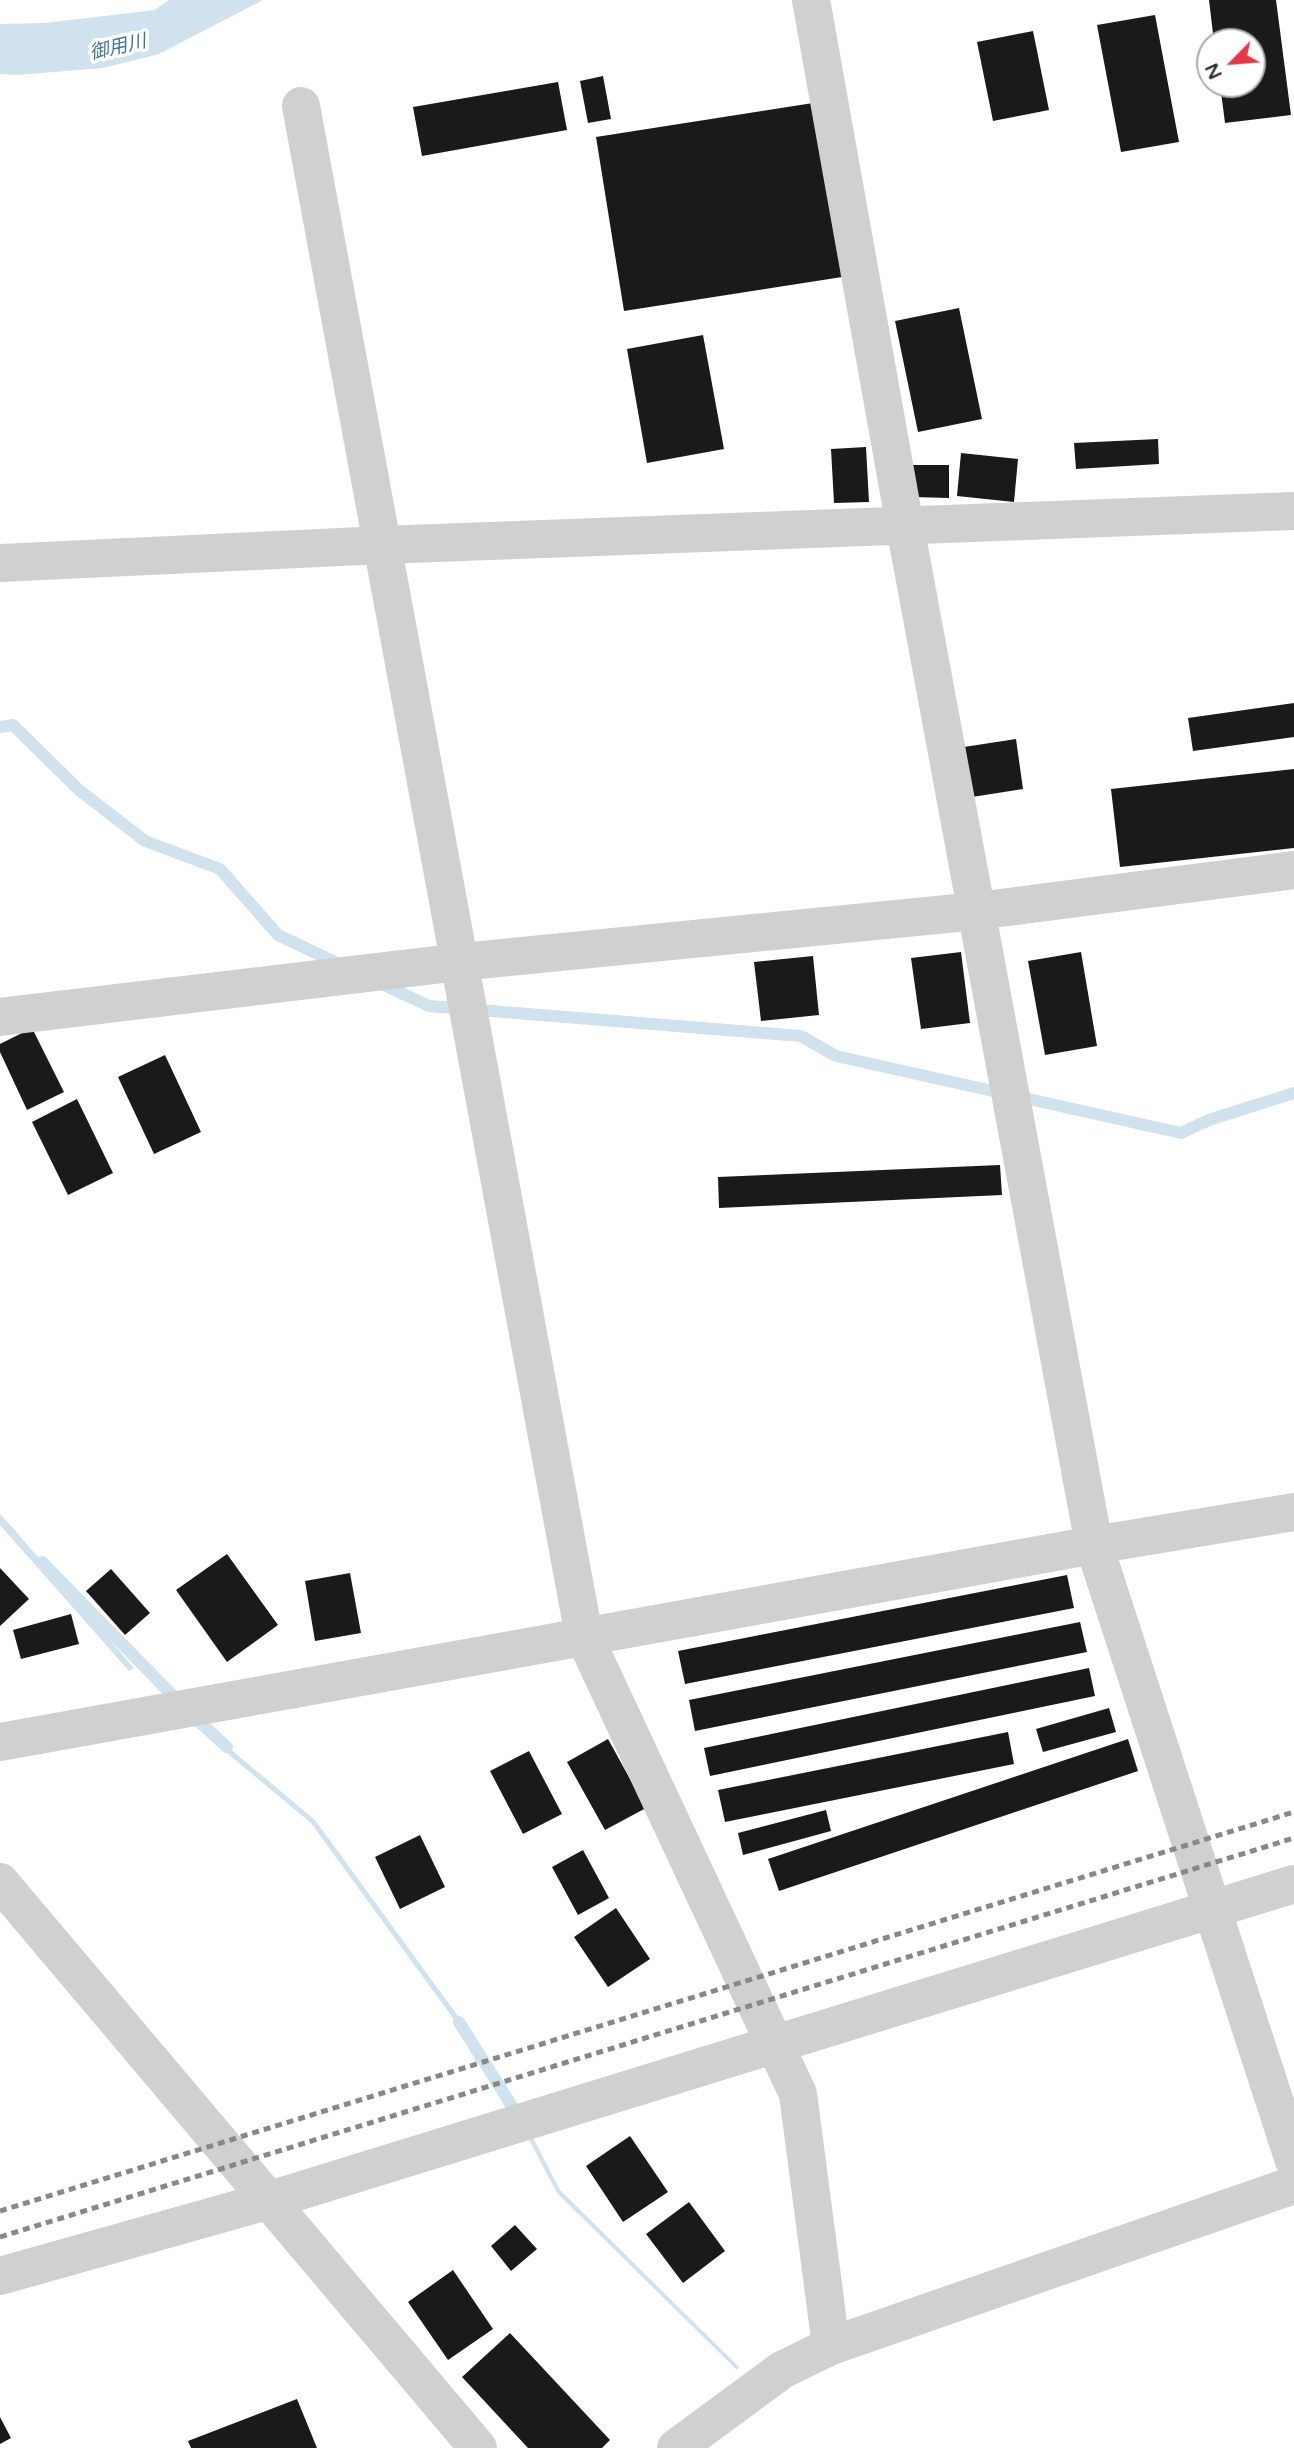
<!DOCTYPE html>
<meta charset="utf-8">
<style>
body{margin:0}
#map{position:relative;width:1294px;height:2448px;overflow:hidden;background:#fff;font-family:"Varela Round",sans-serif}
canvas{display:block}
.north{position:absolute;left:1196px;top:28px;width:70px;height:70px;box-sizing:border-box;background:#fff;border:2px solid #adadad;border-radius:50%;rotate:245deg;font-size:19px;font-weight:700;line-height:28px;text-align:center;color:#333}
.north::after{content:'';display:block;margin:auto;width:24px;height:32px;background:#e63946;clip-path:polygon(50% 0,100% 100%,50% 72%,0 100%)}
</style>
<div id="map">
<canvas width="1294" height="2448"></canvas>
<div class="north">N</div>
</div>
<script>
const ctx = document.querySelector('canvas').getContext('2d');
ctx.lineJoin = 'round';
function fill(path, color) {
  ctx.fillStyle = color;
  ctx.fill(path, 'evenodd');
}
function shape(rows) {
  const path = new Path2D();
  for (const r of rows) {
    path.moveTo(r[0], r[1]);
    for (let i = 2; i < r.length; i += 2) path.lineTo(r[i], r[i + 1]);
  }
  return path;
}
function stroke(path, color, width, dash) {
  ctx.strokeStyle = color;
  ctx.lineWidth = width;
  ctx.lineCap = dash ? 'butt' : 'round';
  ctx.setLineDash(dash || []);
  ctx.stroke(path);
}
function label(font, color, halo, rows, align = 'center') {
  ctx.font = font + ' "Varela Round","Noto Sans JP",sans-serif';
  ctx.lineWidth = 7;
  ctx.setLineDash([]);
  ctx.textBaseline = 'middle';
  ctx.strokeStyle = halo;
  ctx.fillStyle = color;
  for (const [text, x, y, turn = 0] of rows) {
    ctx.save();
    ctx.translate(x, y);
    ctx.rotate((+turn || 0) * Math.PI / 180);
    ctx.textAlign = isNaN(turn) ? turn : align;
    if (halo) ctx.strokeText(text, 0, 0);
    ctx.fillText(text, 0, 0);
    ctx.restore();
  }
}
fill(shape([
 [169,0,263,0,159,54,103,68,17,75,0,74,0,24,45,23,155,10],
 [0,1514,11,1526,134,1668,129,1671,0,1525],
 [216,1737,315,1820,471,2034,466,2036,311,1823,210,1739],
 [531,2134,560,2190,739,2367,737,2370,557,2193,527,2136]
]), '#cfe2ee');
stroke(shape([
 [0,727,13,725,79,790,145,841,220,869,278,935,341,965],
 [380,983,429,1006,801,1036,836,1056,1181,1133,1209,1120,1294,1093],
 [42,1562,179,1702],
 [192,1715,227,1747],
 [459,2022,520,2119]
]), '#cfe2ee', 12);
fill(shape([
 [1209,0,1276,0,1291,115,1225,123,1220,84,1252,84,1252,42,1214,42],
 [1155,15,1179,142,1121,152,1097,25],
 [1033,31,1049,110,993,121,977,42],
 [603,76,611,119,588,123,580,81],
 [558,82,567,130,422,156,413,107],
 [813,103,842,277,624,311,596,137],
 [959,308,982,419,918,432,895,321],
 [703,335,724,449,647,463,627,349],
 [1158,439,1159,464,1076,469,1074,443],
 [866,447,869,502,834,503,831,449],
 [961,453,1018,459,1014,502,957,496],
 [913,465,949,465,949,498,913,497],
 [1294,703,1294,737,1193,751,1188,718],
 [1016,739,1023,789,972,797,964,747],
 [1294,769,1294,848,1120,867,1111,789],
 [961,952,970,1023,921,1029,911,958],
 [1081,952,1097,1046,1045,1055,1028,961],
 [813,956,819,1015,761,1021,754,962],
 [32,1028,64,1092,27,1110,0,1052,0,1044],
 [165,1055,201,1132,154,1154,118,1077],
 [77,1099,113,1173,68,1195,32,1122],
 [1000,1165,1002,1195,719,1208,718,1177],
 [227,1554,278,1625,227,1662,176,1590],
 [0,1568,29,1599,0,1626],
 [111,1569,150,1613,125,1635,86,1591],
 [350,1573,361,1633,315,1641,305,1581],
 [1067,1575,1074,1608,685,1684,678,1651],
 [71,1614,79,1644,21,1659,13,1630],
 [1080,1622,1087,1652,695,1731,689,1700],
 [1089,1668,1095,1696,710,1776,704,1748],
 [1109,1708,1116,1732,1043,1752,1036,1729],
 [1008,1732,1014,1764,725,1822,718,1790],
 [608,1739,646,1808,605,1830,567,1762],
 [1128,1739,1138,1771,779,1891,768,1859],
 [529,1751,562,1814,523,1834,490,1771],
 [826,1810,831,1831,743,1855,738,1833],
 [420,1835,445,1887,400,1909,375,1857],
 [583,1850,609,1898,578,1915,552,1867],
 [616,1908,650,1959,608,1987,574,1937],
 [630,2136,668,2192,623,2222,586,2166],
 [689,2202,725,2251,683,2283,646,2234],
 [515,2225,537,2249,511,2271,491,2246],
 [453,2270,493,2329,448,2360,408,2302],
 [510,2333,610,2440,602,2448,528,2448,462,2377],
 [297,2399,317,2448,191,2448,188,2441],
 [0,2417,11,2438,0,2444]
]), '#1a1a1a');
stroke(shape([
 [811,0,905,526,1094,1545,1294,2161],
 [301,106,584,1636,798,2094,831,2346],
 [0,563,383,545,1294,511],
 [0,1017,460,962,977,911,1294,870],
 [0,1742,1094,1545,1294,1512],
 [0,1882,478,2448],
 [0,2276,267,2201,1294,1884],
 [676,2448,782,2370,831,2346,1294,2185]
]), '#d0d0d0', 38);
stroke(shape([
 [0,2211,1294,1812],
 [0,2237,1294,1838]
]), '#888', 5, [7, 5]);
label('italic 19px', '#3f7597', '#fff', [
 ["御用川",118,48,-13]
]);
</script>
